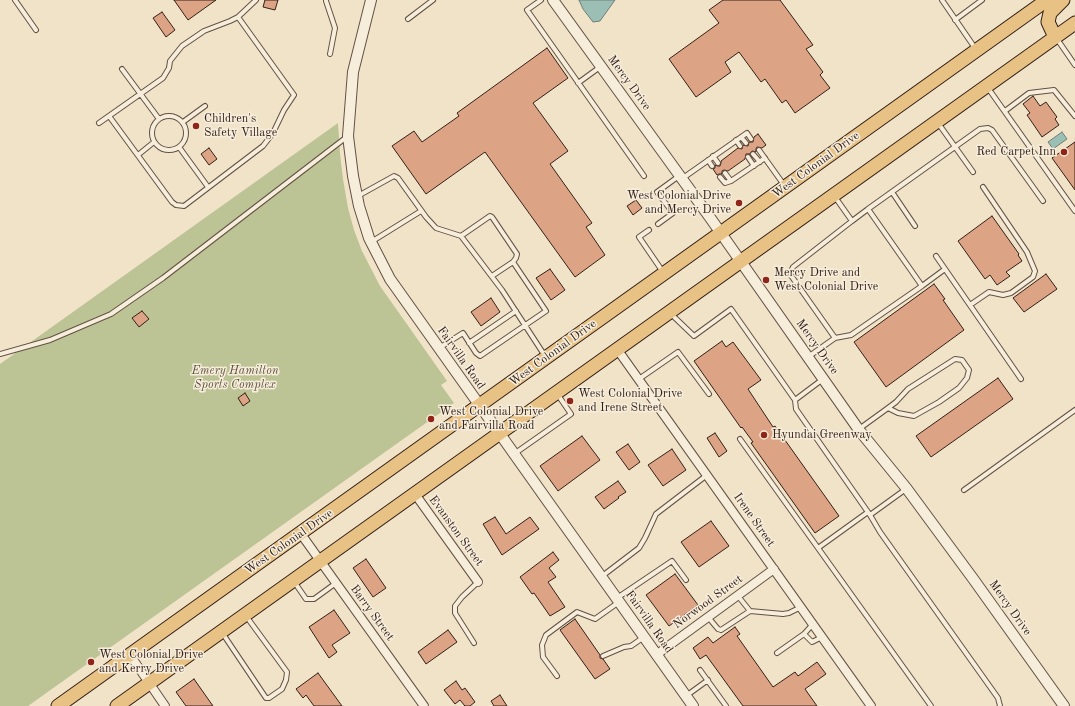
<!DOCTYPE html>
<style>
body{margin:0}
canvas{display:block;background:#f1e3c8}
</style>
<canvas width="1075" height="706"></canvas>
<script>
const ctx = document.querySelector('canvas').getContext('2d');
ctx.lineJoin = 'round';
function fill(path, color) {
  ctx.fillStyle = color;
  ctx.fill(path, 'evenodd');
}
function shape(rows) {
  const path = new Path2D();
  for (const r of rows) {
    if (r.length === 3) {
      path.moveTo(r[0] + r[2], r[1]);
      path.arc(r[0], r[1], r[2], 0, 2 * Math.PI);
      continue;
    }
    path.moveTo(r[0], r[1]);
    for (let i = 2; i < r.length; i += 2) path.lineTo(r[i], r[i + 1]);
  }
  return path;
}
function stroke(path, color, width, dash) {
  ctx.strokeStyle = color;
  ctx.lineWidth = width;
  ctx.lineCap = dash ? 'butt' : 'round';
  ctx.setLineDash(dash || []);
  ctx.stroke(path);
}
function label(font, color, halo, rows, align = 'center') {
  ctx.font = font + ' "Old Standard TT",serif';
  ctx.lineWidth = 3;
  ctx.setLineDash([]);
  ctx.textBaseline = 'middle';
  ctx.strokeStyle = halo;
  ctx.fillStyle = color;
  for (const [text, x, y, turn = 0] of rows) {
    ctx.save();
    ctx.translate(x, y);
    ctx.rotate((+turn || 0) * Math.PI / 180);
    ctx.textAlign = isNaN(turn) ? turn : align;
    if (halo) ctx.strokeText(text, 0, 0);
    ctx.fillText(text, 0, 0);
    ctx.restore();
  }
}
fill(shape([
 [338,123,340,154,343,179,348,208,354,230,362,251,380,286,447,381,441,385,454,403,28,706,0,706,0,364]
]), '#bcc394');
const water = shape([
 [579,0,615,0,600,21,593,22,583,9,579,0],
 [1062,132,1067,139,1053,149,1048,142,1062,132]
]);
fill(water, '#9bbeb5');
stroke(water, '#727f77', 1);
const building = shape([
 [174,0,216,0,188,20,174,0],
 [265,0,278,0,275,10,263,7,265,0],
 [723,0,780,0,813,45,806,49,823,72,820,75,830,88,795,113,786,100,782,103,765,79,761,82,739,52,725,62,731,72,696,97,669,59,719,23,709,10,723,0],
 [162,12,175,30,166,37,153,18,162,12],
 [547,48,568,78,533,103,568,151,550,164,592,223,586,227,605,255,575,277,485,152,426,194,392,146,414,131,422,142,459,116,457,113,547,48],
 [1033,96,1040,106,1046,102,1057,117,1055,119,1059,125,1042,137,1027,115,1030,113,1023,104,1033,96],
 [758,134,766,145,762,148,757,147,756,149,756,152,752,151,750,154,746,154,745,159,728,171,724,170,722,171,722,174,719,174,717,175,713,169,715,168,715,165,718,166,720,166,721,163,721,161,738,148,742,149,743,145,748,146,749,142,753,142,754,137,758,134],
 [1075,142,1075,190,1052,158,1075,142],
 [209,148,217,159,209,165,201,154,209,148],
 [636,200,642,208,633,215,627,206,636,200],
 [992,216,1019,254,1018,255,1022,261,1006,272,1010,276,997,285,990,275,985,279,958,241,992,216],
 [550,269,565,290,551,300,536,278,550,269],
 [1046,274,1057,289,1024,312,1013,298,1046,274],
 [934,284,945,299,943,300,964,330,886,387,854,342,934,284],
 [491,298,500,312,481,326,471,312,491,298],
 [142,311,149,319,139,327,132,318,142,311],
 [722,341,726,347,733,342,761,380,748,389,773,427,775,426,839,516,815,533,751,443,753,442,742,427,741,428,694,361,722,341],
 [998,378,1013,399,931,457,916,436,998,378],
 [245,393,250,401,243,406,238,398,245,393],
 [715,433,727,451,719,457,707,438,715,433],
 [582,436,600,460,558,491,540,466,582,436],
 [628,444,640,462,629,470,616,452,628,444],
 [672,449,686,470,663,486,648,465,672,449],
 [618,481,626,492,618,497,619,498,604,509,595,497,618,481],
 [495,517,506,534,530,517,539,529,502,555,483,524,495,517],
 [711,521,729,546,699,567,681,542,711,521],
 [553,552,559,560,549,568,556,577,548,582,565,607,550,616,534,593,532,594,520,577,553,552],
 [366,559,386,588,373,597,353,568,366,559],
 [675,574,698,605,669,626,646,595,675,574],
 [334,610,350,633,332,645,337,652,329,658,309,627,334,610],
 [575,619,600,655,600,658,603,659,610,669,595,679,560,630,575,619],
 [735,627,740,634,737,636,773,687,795,672,798,676,817,662,826,674,805,689,817,706,743,706,706,655,700,659,693,648,708,637,713,643,735,627],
 [448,630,457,642,426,664,418,652,448,630],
 [318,673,342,706,314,706,306,695,303,698,296,689,318,673],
 [194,679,213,706,186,706,176,692,194,679],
 [456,681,462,690,465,688,475,702,470,706,465,706,460,700,455,704,444,690,456,681],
 [500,695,507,706,494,706,491,701,500,695]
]);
fill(building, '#dca385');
stroke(building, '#342019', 1);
const service = shape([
 [15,0,36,30],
 [326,0,326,1,335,28,330,54],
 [541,0,527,10,644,176],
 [942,0,975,48],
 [408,19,433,0],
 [955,20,982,0],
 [1057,39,1075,65],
 [122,69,159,119],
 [578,83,600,67],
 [988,88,1075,211],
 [1005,111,1029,93,1054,90,1075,116],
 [169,133,17],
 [109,116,172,202,176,205,184,206,263,146,273,133,284,110,294,95,238,17],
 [183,122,205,106],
 [99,123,163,78,169,68,170,61,182,46,204,31,230,21,238,17,256,0],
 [938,123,973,172],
 [741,137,746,143],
 [736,140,740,146],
 [179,147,208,187],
 [759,150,784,185],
 [753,154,760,162],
 [138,155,154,142],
 [713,156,718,163],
 [748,157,754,166],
 [708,160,712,166],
 [725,173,731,181],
 [720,177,725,183,731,181,765,158],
 [683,178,747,133,751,139],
 [892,192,915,226],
 [358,196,394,176,398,178,426,217,436,228,461,236,502,290,545,356],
 [835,197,852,221,793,267,790,274,835,338],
 [852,221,868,209],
 [658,224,673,213,657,192,679,176],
 [649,230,639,237,663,272],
 [461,236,490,216,492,217,517,254,516,258,513,262],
 [371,242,421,211],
 [936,256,945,269],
 [922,286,945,269,1021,379],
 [970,305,989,292,1003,295,1011,293,1033,277,1035,271,1027,252,983,187],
 [671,314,694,336,731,309,795,400,823,379],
 [469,343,516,311],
 [439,348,463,333,476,353,480,356,546,311,513,262,492,276],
 [0,354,50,340,111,314,163,278,348,136],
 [808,357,835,338,851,335,922,286,868,209,980,129,988,128,992,130,1043,201],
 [639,379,678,352,709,394],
 [795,400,796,409,870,515,880,532,998,698,1000,706],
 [859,429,888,408,896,402,908,389,955,359,962,360,969,370,967,378,959,388,939,402,914,416,898,413,888,408],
 [740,439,818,548,868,512],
 [514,454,571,414,558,395],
 [964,490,1075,410],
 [870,515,906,489],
 [818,548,931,706],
 [601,577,639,548,645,538,656,514,707,475],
 [295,583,306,599,314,599,336,583],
 [617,598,672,561,686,580],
 [750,611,783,614,789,613,801,607],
 [708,617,718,629,721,630,750,611,738,596],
 [223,634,266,698,269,698,282,689,286,680,287,672,246,616],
 [804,634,812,642,822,637],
 [474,643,455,613,455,606,462,597,478,582],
 [777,653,804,634,813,624],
 [603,656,624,647,631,646,644,637],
 [700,670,726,706],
 [557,676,543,657,542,645,546,635,577,612,595,619,619,602],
 [686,696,708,680]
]);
const minor = shape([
 [617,349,871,706],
 [415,494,478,582],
 [301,534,424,706],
 [130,655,165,706],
 [656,655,774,569]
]);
const tertiary = shape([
 [371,0,353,72,348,136,353,176,359,206,369,238,390,279,693,706],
 [553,0,711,219,859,430,907,489,974,580,1064,706]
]);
const trunk = shape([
 [1055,37,1048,22,1050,13,1063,0],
 [58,706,1047,0],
 [117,706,1075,23]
]);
stroke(service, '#635145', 6);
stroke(minor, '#635145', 10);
stroke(tertiary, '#635145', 12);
stroke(trunk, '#342019', 15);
stroke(service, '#f6eddb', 4);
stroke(minor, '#f6eddb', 8);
stroke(tertiary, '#f6eddb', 10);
stroke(trunk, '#e8c284', 13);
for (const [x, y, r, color] of [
 [196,126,4,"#8f2418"],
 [1064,152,4,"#8f2418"],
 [739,203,4,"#8f2418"],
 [766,280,4,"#8f2418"],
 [570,401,4,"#8f2418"],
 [431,419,4,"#8f2418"],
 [764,435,4,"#8f2418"],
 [91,662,4,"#8f2418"]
]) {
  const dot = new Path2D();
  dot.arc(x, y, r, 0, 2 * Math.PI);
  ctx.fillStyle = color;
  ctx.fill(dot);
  stroke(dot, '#f6eddb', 1.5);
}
label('12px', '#342019', '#f6eddb', [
 ["Mercy Drive",629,83,54],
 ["West Colonial Drive",816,165,-36],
 ["Mercy Drive",817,347,55],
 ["West Colonial Drive",553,353,-36],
 ["Fairvilla Road",461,358,55],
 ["Irene Street",754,520,55],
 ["Evanston Street",456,531,54],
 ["West Colonial Drive",289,542,-35],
 ["Norwood Street",708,602,-36],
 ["Mercy Drive",1010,608,55],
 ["Barry Street",372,613,54],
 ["Fairvilla Road",649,622,55]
]);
label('12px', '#342019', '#f6eddb', [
 ["Children's",204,119],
 ["Safety Village",204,133],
 ["Red Carpet Inn",1056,152,"right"],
 ["West Colonial Drive",731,196,"right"],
 ["and Mercy Drive",731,210,"right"],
 ["Mercy Drive and",774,273],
 ["West Colonial Drive",774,287],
 ["West Colonial Drive",578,394],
 ["and Irene Street",578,408],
 ["West Colonial Drive",439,412],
 ["and Fairvilla Road",439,426],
 ["Hyundai Greenway",772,435],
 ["West Colonial Drive",99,655],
 ["and Kerry Drive",99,669]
], 'left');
label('italic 12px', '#5d513e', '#f6eddb', [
 ["Emery Hamilton",235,371],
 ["Sports Complex",235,385]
]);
</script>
